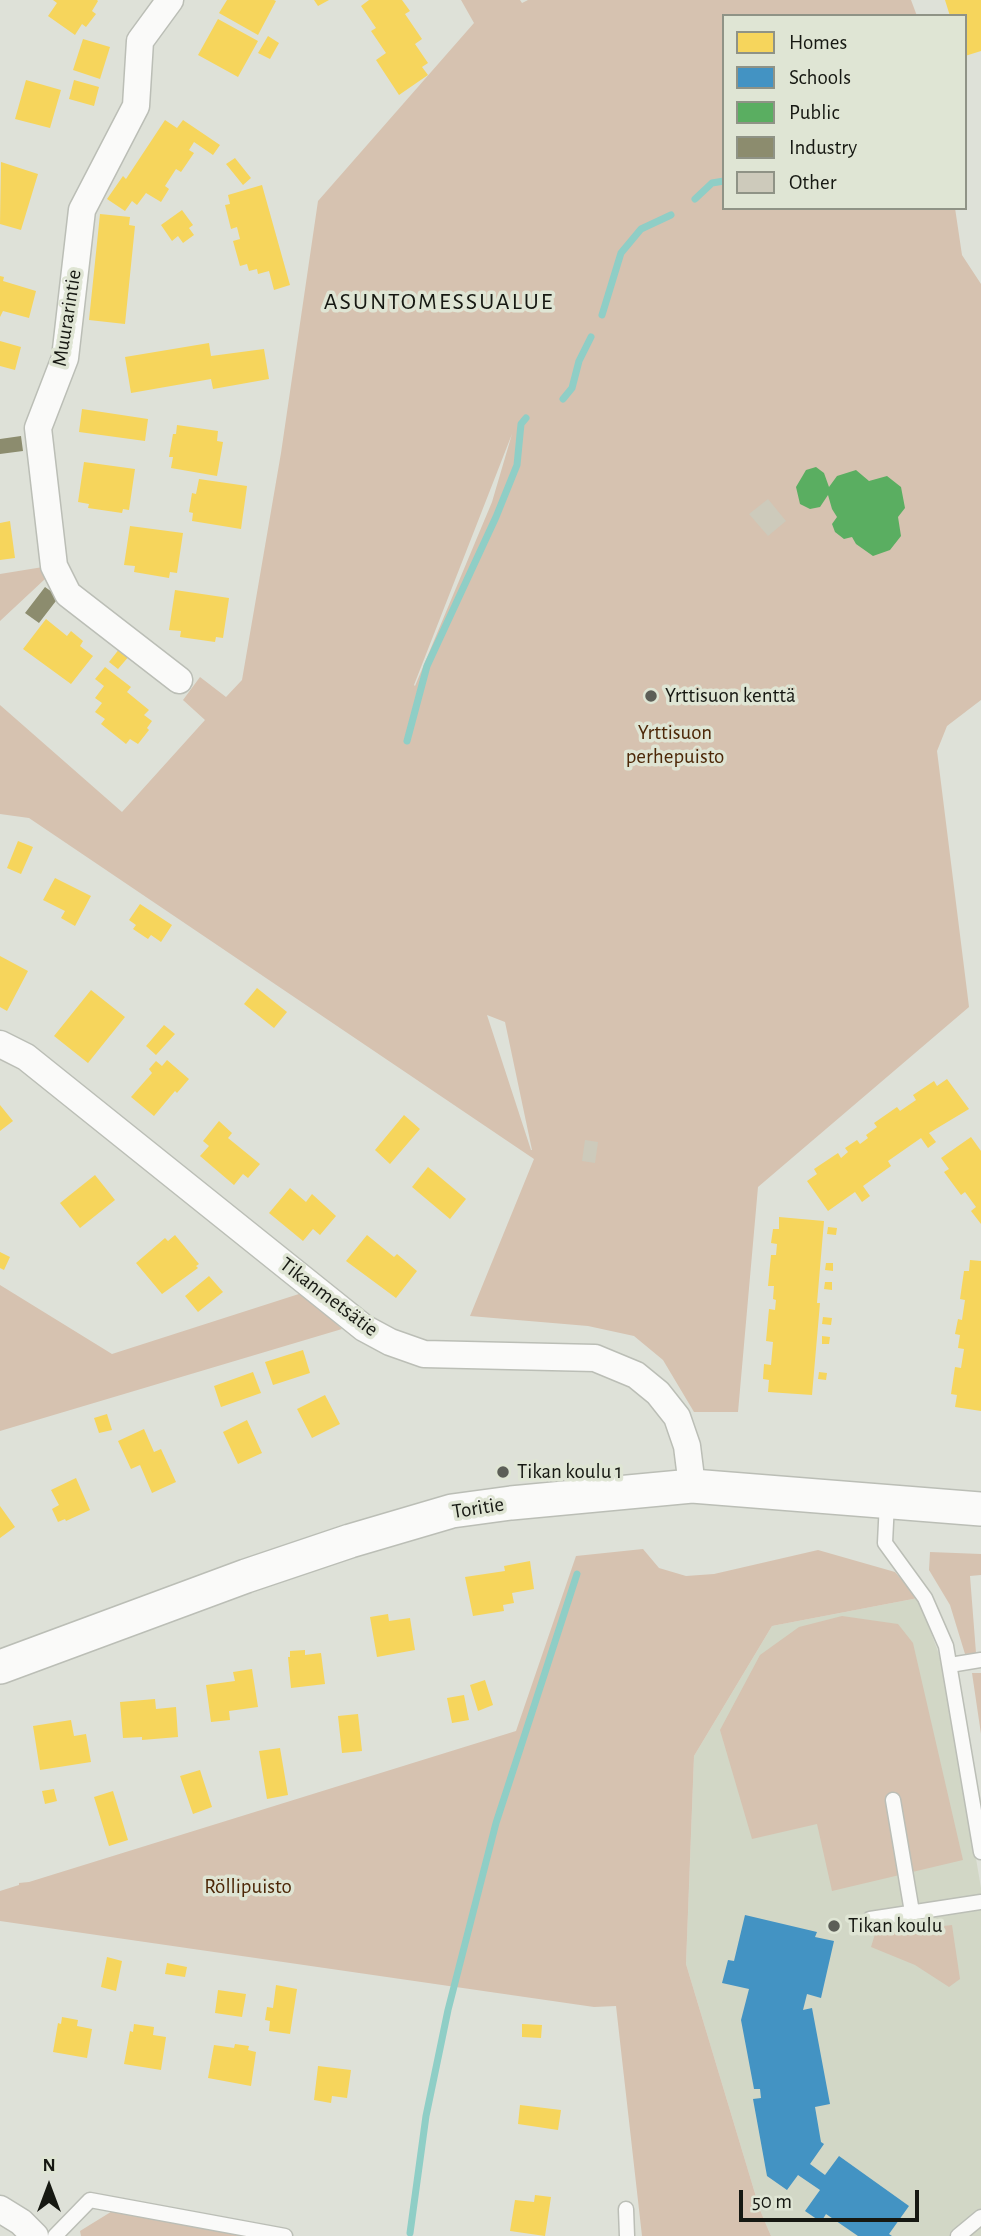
<!DOCTYPE html>
<meta charset="utf-8">
<style>
body{margin:0}
#map{position:relative;width:981px;height:2236px;overflow:hidden;background:#dee1d8;font-family:"Alegreya Sans",sans-serif}
canvas{display:block}
.legend{position:absolute;left:722px;top:14px;width:245px;height:196px;box-sizing:border-box;background:#dfe5d4;border:2px solid #8f9386;margin:0;padding:9px 12px;list-style:none;font-size:21px;color:#161812}
.legend li{display:flex;align-items:center;gap:14px;height:35px}
.legend b{width:35px;border:2px solid #8f9386}
.north{position:absolute;left:14px;top:2152px;width:70px;height:70px;-webkit-text-stroke:5px #dfe5d4;paint-order:stroke;rotate:0deg;font-size:19px;font-weight:700;line-height:28px;text-align:center;color:#161812}
.north::after{content:'';display:block;margin:auto;width:24px;height:32px;background:#161812;clip-path:polygon(50% 0,100% 100%,50% 72%,0 100%)}
.scale{position:absolute;left:739px;top:2190px;width:180px;height:32px;box-sizing:border-box;border:4px solid #161812;border-top:0;padding-left:9px;font-size:21px;line-height:24px;white-space:nowrap;color:#161812;-webkit-text-stroke:5px #dfe5d4;paint-order:stroke}
</style>
<div id="map">
<canvas width="981" height="2236"></canvas>
<ul class="legend">
<li><b style="height:19px;background:#f6d55c"></b>Homes</li>
<li><b style="height:19px;background:#4393c3"></b>Schools</li>
<li><b style="height:19px;background:#5aae61"></b>Public</li>
<li><b style="height:19px;background:#8c8c6e"></b>Industry</li>
<li><b style="height:19px;background:#cdcabb"></b>Other</li>
</ul>
<div class="north">N</div>
<div class="scale">50 m</div>
</div>
<script>
const ctx = document.querySelector('canvas').getContext('2d');
ctx.lineJoin = 'round';
function fill(path, color) {
  ctx.fillStyle = color;
  ctx.fill(path, 'evenodd');
}
function shape(rows) {
  const path = new Path2D();
  for (const r of rows) {
    path.moveTo(r[0], r[1]);
    for (let i = 2; i < r.length; i += 2) path.lineTo(r[i], r[i + 1]);
  }
  return path;
}
function stroke(path, color, width, dash) {
  ctx.strokeStyle = color;
  ctx.lineWidth = width;
  ctx.lineCap = dash ? 'butt' : 'round';
  ctx.setLineDash(dash || []);
  ctx.stroke(path);
}
function label(font, color, halo, rows, align = 'center') {
  ctx.font = font + ' "Alegreya Sans",sans-serif';
  ctx.lineWidth = 7;
  ctx.setLineDash([]);
  ctx.textBaseline = 'middle';
  ctx.strokeStyle = halo;
  ctx.fillStyle = color;
  for (const [text, x, y, turn = 0] of rows) {
    ctx.save();
    ctx.translate(x, y);
    ctx.rotate((+turn || 0) * Math.PI / 180);
    ctx.textAlign = isNaN(turn) ? turn : align;
    if (halo) ctx.strokeText(text, 0, 0);
    ctx.fillText(text, 0, 0);
    ctx.restore();
  }
}
fill(shape([
 [918,1598,943,1665,981,1888,981,2236,771,2236,760,2210,686,1964,694,1756,772,1626]
]), '#d2d7c6');
fill(shape([
 [461,0,520,0,522,3,528,0,911,0,917,16,724,16,724,208,955,208,962,255,981,284,981,700,947,726,937,751,969,1007,758,1187,738,1412,694,1412,663,1360,634,1336,588,1326,470,1316,534,1159,29,818,0,814,0,705,122,812,205,720,183,700,200,677,226,697,242,680,281,453,318,201,474,23],
 [512,434,492,502,415,686,414,685],
 [487,1015,505,1022,532,1150,531,1150],
 [43,567,45,579,0,621,0,574],
 [0,1285,112,1354,302,1293,342,1329,0,1431],
 [643,1549,659,1568,686,1576,714,1574,818,1550,895,1572,918,1598,772,1626,694,1756,686,1964,760,2210,771,2236,642,2236,616,2006,594,2007,0,1921,0,1891,19,1885,19,1883,29,1882,516,1731,576,1556],
 [930,1552,981,1554,981,1575,970,1576,976,1653,965,1654,950,1605,929,1570],
 [842,1616,898,1624,913,1643,963,1860,832,1891,817,1824,752,1839,720,1730,760,1655,799,1627],
 [972,1673,981,1673,981,1734],
 [952,1925,960,1979,949,1987,915,1965,871,1947,875,1934],
 [114,2210,241,2236,81,2236,80,2231]
]), '#d6c2b0');
fill(shape([
 [53,0,97,0,98,1,92,11,96,14,86,27,82,24,75,35,48,16,57,3],
 [227,0,274,0,276,1,258,35,219,13],
 [314,0,329,0,318,6],
 [369,0,402,0,410,11,405,14,422,39,415,44,428,63,422,67,428,75,399,95,376,60,386,53,371,31,376,28,361,6],
 [945,0,981,0,981,51,965,56,965,16,950,16],
 [218,19,258,41,238,77,198,55],
 [268,36,279,43,270,59,258,53],
 [83,39,110,47,100,79,73,70],
 [26,80,61,90,50,128,15,119],
 [74,80,99,87,94,106,69,99],
 [165,120,177,128,183,120,220,145,213,155,194,142,189,150,194,153,181,172,176,169,165,186,169,189,161,202,146,193,137,205,132,201,125,211,107,199,123,176,126,179],
 [235,158,251,178,243,185,226,164],
 [1,162,38,174,21,230,0,224],
 [262,185,290,285,274,290,269,271,258,274,257,269,249,271,247,264,240,266,233,241,240,239,237,227,231,229,225,205,230,204,228,195],
 [182,210,193,225,189,228,194,235,183,243,178,236,172,241,161,225],
 [100,214,130,217,129,225,135,226,125,324,89,320],
 [0,276,4,277,3,281,36,291,29,318,3,311,0,317],
 [0,341,21,347,15,370,0,366],
 [209,343,211,356,264,349,269,379,213,389,211,379,131,393,125,357],
 [82,409,148,419,145,441,79,432],
 [177,425,218,431,217,441,223,442,217,476,171,468,173,457,169,457,173,434,176,434],
 [84,462,135,469,129,510,123,509,122,513,88,508,89,504,78,502],
 [199,479,247,486,241,529,192,521,193,513,189,512,192,493,196,494],
 [10,521,15,558,0,560,0,523],
 [130,526,183,533,177,573,170,572,169,578,134,572,135,566,124,565],
 [175,590,229,598,223,638,216,637,215,642,180,637,181,631,169,630],
 [46,619,67,636,71,631,83,641,80,646,93,656,71,684,23,649],
 [120,648,130,655,118,669,109,662],
 [105,667,131,687,127,692,149,710,144,715,152,721,147,728,149,730,138,744,130,739,126,744,101,724,105,719,95,712,102,703,95,698,104,686,95,679],
 [18,841,33,847,21,874,7,868],
 [55,878,91,896,75,926,61,918,65,911,43,900],
 [140,904,172,925,161,942,151,935,148,939,133,929,136,925,129,920],
 [0,956,28,971,7,1011,0,1007],
 [257,988,287,1012,274,1028,244,1004],
 [91,990,125,1017,88,1063,54,1036],
 [164,1025,175,1034,156,1055,146,1046],
 [167,1060,189,1079,177,1093,175,1091,154,1116,131,1097,152,1073,149,1069,156,1061,162,1066],
 [947,1079,969,1109,929,1133,936,1142,928,1148,921,1138,888,1161,891,1166,863,1186,870,1196,862,1202,855,1192,828,1211,807,1181,817,1174,814,1169,838,1153,841,1158,848,1152,845,1148,857,1140,860,1144,868,1138,866,1135,877,1127,874,1123,897,1107,900,1111,916,1100,913,1095,934,1081,937,1086],
 [0,1105,13,1121,0,1131],
 [404,1115,420,1129,390,1164,375,1150],
 [219,1121,232,1133,228,1138,260,1164,248,1178,243,1174,234,1185,200,1156,209,1146,203,1141],
 [971,1137,981,1151,981,1224,971,1211,976,1207,965,1192,961,1195,944,1172,949,1169,941,1158],
 [428,1167,466,1199,450,1219,412,1187],
 [95,1175,115,1200,80,1228,60,1203],
 [290,1188,306,1202,312,1194,336,1216,320,1235,313,1229,303,1241,269,1213],
 [779,1217,824,1221,817,1303,820,1303,812,1395,768,1392,769,1380,763,1379,764,1364,771,1365,773,1342,766,1341,769,1309,775,1310,776,1300,773,1299,774,1286,768,1286,771,1255,776,1255,777,1244,771,1243,773,1229,779,1229],
 [828,1227,837,1228,836,1235,827,1234],
 [175,1235,199,1264,196,1266,198,1268,162,1294,136,1263,165,1238,168,1241],
 [367,1235,394,1257,397,1254,417,1271,396,1298,346,1261],
 [0,1252,10,1257,4,1270,0,1268],
 [970,1260,981,1261,981,1411,955,1407,957,1395,951,1394,955,1367,961,1368,964,1349,958,1348,960,1335,955,1334,958,1319,962,1320,965,1300,960,1299,964,1271,969,1271],
 [826,1263,833,1263,833,1271,825,1270],
 [209,1276,223,1292,198,1312,185,1296],
 [825,1282,832,1282,832,1290,824,1289],
 [823,1317,832,1318,831,1325,822,1324],
 [822,1336,830,1337,829,1344,822,1344],
 [303,1350,310,1373,273,1385,265,1362],
 [253,1372,261,1393,221,1407,214,1386],
 [819,1372,827,1373,826,1380,818,1379],
 [325,1395,340,1424,312,1438,297,1409],
 [107,1414,112,1430,99,1433,94,1418],
 [247,1420,262,1453,238,1464,223,1432],
 [144,1429,154,1452,161,1449,176,1482,152,1493,140,1465,131,1469,118,1441],
 [76,1478,90,1510,66,1521,65,1519,58,1522,52,1509,59,1505,51,1490],
 [0,1506,15,1527,0,1538],
 [530,1561,534,1589,512,1593,514,1603,503,1605,504,1611,473,1616,465,1577,505,1571,504,1566],
 [388,1614,389,1621,410,1618,415,1650,377,1657,370,1617],
 [305,1650,305,1655,321,1653,325,1684,291,1688,288,1657,290,1657,290,1651],
 [252,1669,258,1707,229,1711,230,1720,211,1722,206,1685,235,1681,233,1672],
 [485,1680,493,1705,478,1711,470,1685],
 [464,1695,469,1720,452,1723,447,1698],
 [155,1699,156,1709,176,1707,178,1737,142,1740,142,1737,123,1738,120,1702],
 [358,1714,362,1751,342,1753,338,1716],
 [71,1720,74,1736,86,1734,91,1762,40,1770,33,1726],
 [280,1748,288,1795,267,1799,259,1751],
 [200,1770,212,1807,193,1814,180,1776],
 [54,1789,57,1801,45,1804,42,1791],
 [113,1791,128,1840,109,1846,94,1797],
 [107,1957,122,1961,116,1991,101,1987],
 [167,1963,187,1967,185,1977,165,1974],
 [276,1985,297,1989,290,2034,269,2031,270,2021,265,2020,267,2007,273,2008],
 [218,1990,246,1994,242,2017,215,2013],
 [62,2017,78,2020,77,2026,92,2029,87,2058,53,2052,58,2023,61,2024],
 [134,2024,154,2027,153,2035,166,2037,161,2070,124,2064,130,2031,133,2032],
 [522,2024,542,2025,541,2038,522,2037],
 [235,2044,249,2046,248,2050,256,2052,251,2086,208,2078,214,2045,234,2048],
 [318,2066,351,2070,347,2098,332,2096,331,2103,314,2100],
 [520,2105,561,2110,558,2130,518,2124],
 [535,2195,551,2197,545,2236,510,2231,515,2200,534,2202]
]), '#f6d55c');
fill(shape([
 [745,1915,817,1932,815,1937,834,1941,821,1998,807,1994,803,2010,812,2008,830,2104,815,2107,821,2142,824,2144,810,2164,825,2175,839,2156,909,2206,889,2234,892,2236,858,2236,826,2214,821,2222,805,2211,820,2190,798,2175,787,2190,767,2176,753,2099,761,2098,760,2089,754,2089,741,2020,749,1989,722,1983,728,1960,734,1961]
]), '#4393c3');
fill(shape([
 [816,467,824,473,829,487,837,476,856,470,869,481,887,476,901,487,905,508,898,517,901,536,890,550,873,556,856,544,852,537,844,539,835,532,832,524,837,517,832,509,828,495,820,507,810,509,800,504,796,487,806,470]
]), '#5aae61');
fill(shape([
 [21,436,23,451,0,454,0,439],
 [45,587,59,597,39,623,25,613]
]), '#8c8c6e');
stroke(shape([
 [695,199,712,183,724,181],
 [602,315,621,253,641,229,671,215],
 [563,399,572,388,579,361,591,337],
 [407,741,427,666,496,517,517,465,521,424,526,418],
 [410,2233,426,2116,448,2010,496,1823,577,1574]
]), '#8fcec6', 7);
fill(shape([
 [768,499,786,521,768,536,749,514],
 [585,1140,598,1142,595,1163,582,1161]
]), '#cdcabb');
const service = shape([
 [887,1502,885,1543,925,1598,946,1646,981,1852],
 [950,1665,981,1660],
 [893,1800,912,1912],
 [870,1919,981,1902],
 [626,2209,627,2236],
 [55,2236,90,2200,285,2236],
 [958,2236,981,2217]
]);
const minor = shape([
 [170,0,140,41,136,106,82,210,65,358,38,428,54,566,68,594,179,680],
 [0,1044,26,1057,364,1328,390,1342,424,1354,595,1358,636,1375,658,1393,677,1417,687,1446,692,1486],
 [0,2209,21,2222,35,2236]
]);
const tertiary = shape([
 [0,1667,246,1576,350,1541,452,1511,511,1503,692,1486,981,1509]
]);
stroke(service, '#bbbeb6', 17);
stroke(minor, '#bbbeb6', 29);
stroke(tertiary, '#bbbeb6', 36);
stroke(service, '#fafaf9', 14);
stroke(minor, '#fafaf9', 26);
stroke(tertiary, '#fafaf9', 33);
for (const [x, y, r, color] of [
 [651,696,7,"#5c5e57"],
 [503,1472,7,"#5c5e57"],
 [834,1926,7,"#5c5e57"]
]) {
  const dot = new Path2D();
  dot.arc(x, y, r, 0, 2 * Math.PI);
  ctx.fillStyle = color;
  ctx.fill(dot);
  stroke(dot, '#dfe5d4', 2.5);
}
label('21px', '#161812', '#dfe5d4', [
 ["Muurarintie",67,318,-81],
 ["Tikanmetsätie",329,1297,37],
 ["Toritie",478,1508,-9]
]);
label('21px', '#161812', '#dfe5d4', [
 ["Yrttisuon kenttä",665,696],
 ["Tikan koulu 1",517,1472],
 ["Tikan koulu",848,1926]
], 'left');
label('21px', '#4c2707', '#dfe5d4', [
 ["Yrttisuon",675,733],
 ["perhepuisto",675,757],
 ["Röllipuisto",248,1887]
]);
ctx.letterSpacing = '2px';
label('24px', '#161812', '#dfe5d4', [
 ["ASUNTOMESSUALUE",439,302]
]);
ctx.letterSpacing = '0px';
</script>
